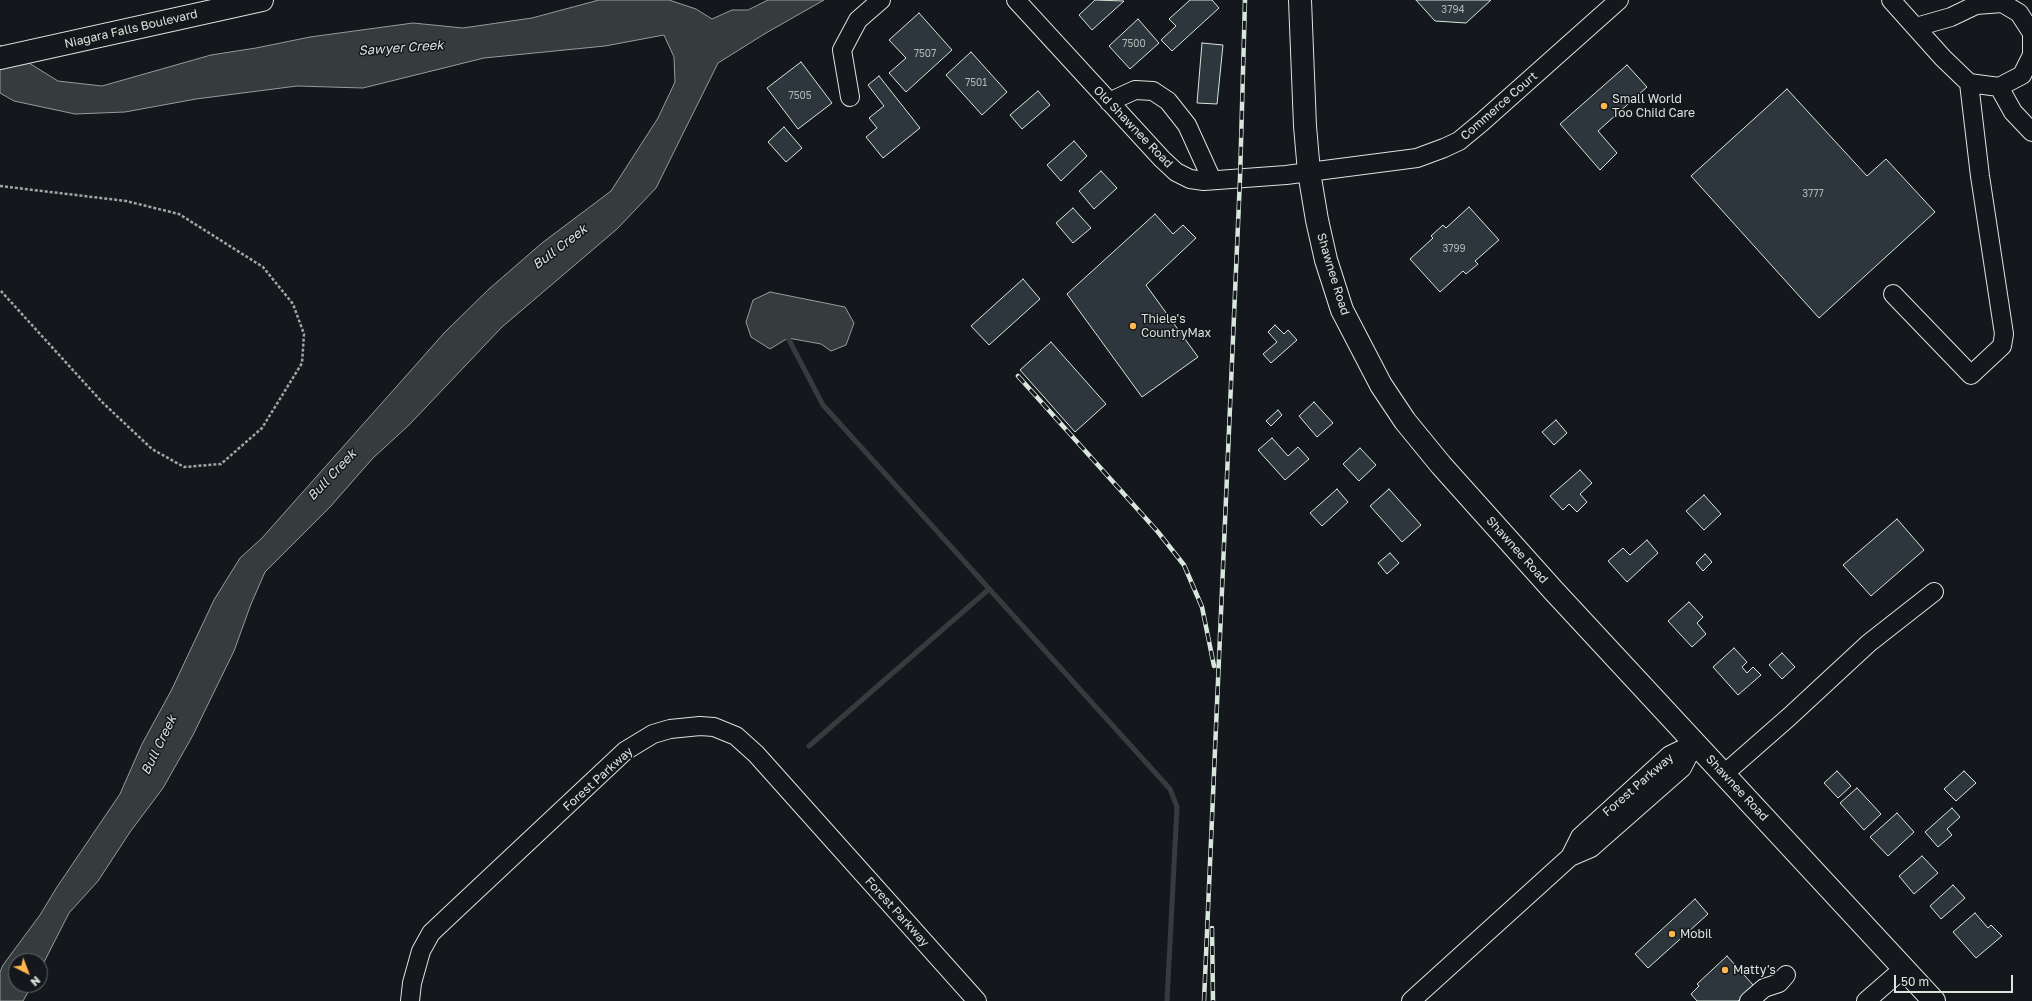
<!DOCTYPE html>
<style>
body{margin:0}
#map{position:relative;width:2032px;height:1001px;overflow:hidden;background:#14181c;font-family:"Golos Text",sans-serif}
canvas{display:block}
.north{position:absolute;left:8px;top:953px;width:40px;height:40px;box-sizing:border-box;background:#14181c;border:1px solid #626a69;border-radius:50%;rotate:138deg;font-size:11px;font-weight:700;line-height:16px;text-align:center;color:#d8e6dc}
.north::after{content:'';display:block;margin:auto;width:14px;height:18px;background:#ffb74d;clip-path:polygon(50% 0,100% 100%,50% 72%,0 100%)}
.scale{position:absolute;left:1894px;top:975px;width:119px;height:18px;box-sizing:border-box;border:2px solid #d8e6dc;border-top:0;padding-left:5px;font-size:12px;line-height:14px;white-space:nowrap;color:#d8e6dc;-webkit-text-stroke:3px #14181c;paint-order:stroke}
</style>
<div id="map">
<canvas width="2032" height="1001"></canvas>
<div class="north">N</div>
<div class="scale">50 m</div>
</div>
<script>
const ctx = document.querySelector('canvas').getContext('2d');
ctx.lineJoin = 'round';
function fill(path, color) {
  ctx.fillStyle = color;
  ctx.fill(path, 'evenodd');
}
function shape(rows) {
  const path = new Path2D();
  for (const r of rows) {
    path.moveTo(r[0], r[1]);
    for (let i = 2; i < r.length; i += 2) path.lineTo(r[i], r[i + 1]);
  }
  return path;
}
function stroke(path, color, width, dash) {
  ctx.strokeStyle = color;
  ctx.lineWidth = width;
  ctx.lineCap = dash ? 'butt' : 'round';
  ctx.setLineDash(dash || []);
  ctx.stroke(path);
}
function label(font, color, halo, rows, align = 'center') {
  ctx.font = font + ' "Golos Text",sans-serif';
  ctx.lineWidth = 3;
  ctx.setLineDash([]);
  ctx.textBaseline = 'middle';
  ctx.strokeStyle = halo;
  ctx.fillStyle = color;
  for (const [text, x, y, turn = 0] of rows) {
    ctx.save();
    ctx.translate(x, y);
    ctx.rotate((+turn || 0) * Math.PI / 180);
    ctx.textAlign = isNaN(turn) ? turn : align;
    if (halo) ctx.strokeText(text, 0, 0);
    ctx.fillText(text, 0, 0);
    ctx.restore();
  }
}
const water = shape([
 [599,0,669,0,696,9,712,19,732,10,748,10,768,0,824,0,766,33,718,63,656,188,617,229,502,327,409,425,373,458,330,507,265,572,251,604,234,651,193,735,163,788,130,832,98,881,69,913,40,970,40,961,16,961,16,985,32,985,23,1001,0,1001,0,972,3,965,40,915,57,887,120,794,142,744,171,691,214,600,240,558,262,538,445,332,489,289,542,243,611,191,658,118,675,82,674,57,664,35,605,46,484,58,363,88,297,86,196,99,125,112,75,114,14,101,0,93,0,45,58,81,102,86,211,55,256,48,310,37,413,23,463,28,532,18,599,0],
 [770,292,845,307,854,323,846,345,831,351,821,344,788,338,770,349,751,337,746,322,753,300,770,292]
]);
fill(water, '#363b3e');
stroke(water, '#939e99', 1);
stroke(shape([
 [788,338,823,405,1170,789,1177,807,1167,1001],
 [809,746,989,589]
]), '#363b3e', 5);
const building = shape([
 [1095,0,1124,1,1092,30,1079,15,1095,0],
 [1190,0,1212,0,1219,8,1172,51,1161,40,1176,26,1169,19,1190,0],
 [1416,0,1491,0,1466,23,1435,21,1416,0],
 [919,13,952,50,906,92,889,73,906,58,889,40,919,13],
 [1138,19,1159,43,1130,69,1109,46,1138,19],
 [1202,43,1223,45,1217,104,1197,103,1202,43],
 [971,52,1007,92,982,115,946,75,971,52],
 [801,62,832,103,798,129,767,88,801,62],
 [1627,65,1647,87,1598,131,1617,153,1600,170,1560,124,1627,65],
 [879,76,920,128,883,158,866,137,877,128,869,118,884,106,868,85,879,76],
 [1787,89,1867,176,1886,159,1935,212,1819,318,1691,176,1787,89],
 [1038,91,1050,105,1022,129,1010,115,1038,91],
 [784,127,802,148,786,162,768,142,784,127],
 [1074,141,1087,156,1061,181,1047,165,1074,141],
 [1101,171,1117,188,1094,209,1079,191,1101,171],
 [1469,207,1499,240,1475,261,1478,264,1466,274,1463,271,1440,292,1410,259,1433,238,1431,236,1443,225,1446,228,1469,207],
 [1073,208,1091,228,1073,243,1056,223,1073,208],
 [1155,214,1173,234,1183,225,1196,238,1146,285,1198,357,1142,397,1067,294,1155,214],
 [1023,279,1040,299,989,345,971,326,1023,279],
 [1275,325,1284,334,1288,330,1297,340,1271,363,1263,354,1277,342,1268,332,1275,325],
 [1051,342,1106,404,1075,432,1020,370,1051,342],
 [1314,402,1333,423,1317,437,1299,416,1314,402],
 [1278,410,1282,415,1271,426,1266,421,1278,410],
 [1556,420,1567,433,1554,445,1542,432,1556,420],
 [1272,438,1288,456,1298,447,1309,459,1285,480,1258,450,1272,438],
 [1360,448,1376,465,1359,481,1343,464,1360,448],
 [1580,470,1592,483,1580,494,1587,502,1577,512,1569,504,1563,510,1550,496,1580,470],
 [1337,489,1348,502,1322,526,1310,513,1337,489],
 [1389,489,1421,525,1402,542,1370,506,1389,489],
 [1704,495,1721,514,1704,530,1686,511,1704,495],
 [1897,519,1924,550,1871,596,1843,565,1897,519],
 [1647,540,1658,553,1627,582,1608,561,1623,548,1630,555,1647,540],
 [1390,553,1399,563,1387,574,1378,563,1390,553],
 [1705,554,1712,562,1703,571,1696,563,1705,554],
 [1689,602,1703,617,1697,623,1706,634,1692,647,1668,621,1689,602],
 [1734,648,1747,662,1742,667,1747,673,1753,667,1761,675,1738,695,1713,667,1734,648],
 [1782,653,1795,667,1782,679,1769,665,1782,653],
 [1837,771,1851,786,1838,798,1824,783,1837,771],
 [1964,771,1976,783,1956,801,1944,789,1964,771],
 [1857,788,1881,814,1864,830,1840,803,1857,788],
 [1952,808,1960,817,1947,829,1952,835,1938,847,1925,832,1952,808],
 [1897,813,1914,832,1888,856,1870,837,1897,813],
 [1922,856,1938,873,1914,894,1899,876,1922,856],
 [1953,885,1965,898,1941,919,1930,906,1953,885],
 [1695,899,1708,914,1648,968,1635,954,1695,899],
 [1975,913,1988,928,1991,925,2002,936,1976,958,1953,932,1975,913],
 [1727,956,1754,986,1738,1001,1697,1001,1691,994,1699,986,1697,984,1727,956]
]);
fill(building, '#2c363c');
stroke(building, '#d8e6dc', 1);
const minor = shape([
 [1016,0,1162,159,1176,172,1190,179,1204,181,1286,175,1417,158,1444,148,1459,141,1482,122,1619,0],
 [1891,0,1943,58,1969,83,1999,87,2022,75,2032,55,2032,33,2019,13,2002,3,1976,5,1951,17,1916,27],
 [1999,87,2013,112,2032,132],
 [850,97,842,50,858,20,881,0],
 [1109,102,1135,90,1153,91,1168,101,1187,125,1212,180],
 [1893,294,1971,375,2002,346,2004,334,1980,176,1969,83],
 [1724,774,1789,717,1869,643,1934,592],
 [1570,857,1591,848,1682,768,1695,743],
 [410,1001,412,983,421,951,431,933,449,916,625,751,653,734,670,729,700,726,714,727,736,736,756,754,977,1001],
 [1411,1001,1570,857,1580,837,1670,755,1695,743],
 [1749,1001,1764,988,1779,983,1786,975],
 [1866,1001,1904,968]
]);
const major = shape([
 [1300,0,1305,126,1309,172,1317,220,1326,260,1342,310,1381,385,1405,421,1441,465,1553,590,1934,1001],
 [0,58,262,0]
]);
stroke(minor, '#d8e6dc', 20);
stroke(major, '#d8e6dc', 24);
stroke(shape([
 [0,186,126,201,179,214,263,267,293,304,304,334,302,363,262,428,221,464,184,467,152,449,102,402,0,290]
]), '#9da8a2', 2.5, [3, 2]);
stroke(minor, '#14181c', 18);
stroke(major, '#14181c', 22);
const rail = shape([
 [1018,376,1158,532,1184,565,1202,607,1214,666],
 [1212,928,1213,1001],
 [1204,1001,1240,179,1245,0]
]);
stroke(rail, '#d8e6dc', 4.5);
stroke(rail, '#14181c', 3, [9]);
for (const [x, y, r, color] of [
 [1604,106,4,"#ffb74d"],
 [1133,326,4,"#ffb74d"],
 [1672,934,4,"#ffb74d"],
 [1725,970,4,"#ffb74d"]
]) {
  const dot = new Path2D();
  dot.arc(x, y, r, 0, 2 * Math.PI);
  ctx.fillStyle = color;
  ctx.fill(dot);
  stroke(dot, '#14181c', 1.5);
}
label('10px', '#adbab4', null, [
 ["3794",1453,10],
 ["7500",1134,44],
 ["7507",925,54],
 ["7501",976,83],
 ["7505",800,96],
 ["3777",1813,194],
 ["3799",1454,249]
]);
label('12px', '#d8e6dc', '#14181c', [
 ["Niagara Falls Boulevard",131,29,-13],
 ["Commerce Court",1499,106,-41],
 ["Old Shawnee Road",1133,127,46],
 ["Shawnee Road",1333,274,73],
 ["Shawnee Road",1517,550,48],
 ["Forest Parkway",598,779,-42],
 ["Forest Parkway",1638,785,-41],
 ["Shawnee Road",1737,788,47],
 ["Forest Parkway",897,912,48]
]);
label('12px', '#d8e6dc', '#14181c', [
 ["Small World",1612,99],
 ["Too Child Care",1612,113],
 ["Thiele's",1141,319],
 ["CountryMax",1141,333],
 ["Mobil",1680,934],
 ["Matty's",1733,970]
], 'left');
label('italic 13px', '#d8e6dc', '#14181c', [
 ["Sawyer Creek",401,48,-4],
 ["Bull Creek",560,247,-37],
 ["Bull Creek",332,475,-47],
 ["Bull Creek",159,745,-64]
]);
</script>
